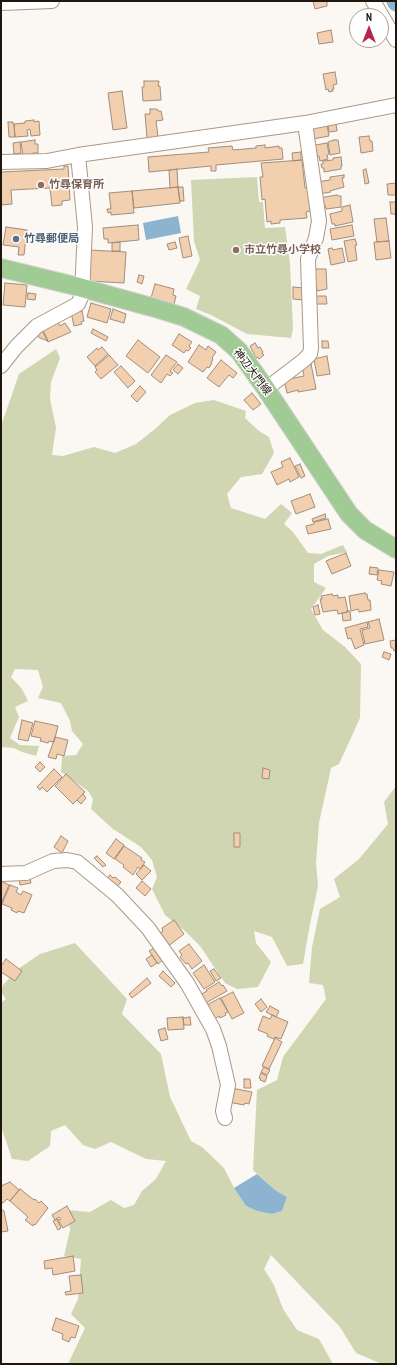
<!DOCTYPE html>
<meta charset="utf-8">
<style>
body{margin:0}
#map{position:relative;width:397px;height:1365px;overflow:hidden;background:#fbf7f3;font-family:"PT Sans Narrow",sans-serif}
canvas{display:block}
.frame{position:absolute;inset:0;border:2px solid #1e160f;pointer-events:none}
.north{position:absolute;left:349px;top:8px;width:40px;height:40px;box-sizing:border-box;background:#fff;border:1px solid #a5a29f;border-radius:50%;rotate:0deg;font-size:11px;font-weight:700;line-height:16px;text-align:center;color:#1e160f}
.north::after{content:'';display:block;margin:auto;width:14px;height:18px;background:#b6254d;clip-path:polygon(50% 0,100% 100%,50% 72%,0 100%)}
</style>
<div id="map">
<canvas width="397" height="1365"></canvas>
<div class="frame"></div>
<div class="north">N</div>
</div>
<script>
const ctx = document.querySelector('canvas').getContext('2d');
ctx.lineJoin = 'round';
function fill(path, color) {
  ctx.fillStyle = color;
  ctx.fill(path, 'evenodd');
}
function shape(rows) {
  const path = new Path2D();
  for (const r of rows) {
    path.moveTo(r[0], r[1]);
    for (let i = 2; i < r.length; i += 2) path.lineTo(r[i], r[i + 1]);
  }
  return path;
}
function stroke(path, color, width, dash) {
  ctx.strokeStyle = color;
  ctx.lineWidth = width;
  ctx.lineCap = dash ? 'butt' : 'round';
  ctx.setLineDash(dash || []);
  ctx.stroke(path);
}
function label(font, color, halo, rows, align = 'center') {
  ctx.font = font + ' "PT Sans Narrow","Noto Sans JP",sans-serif';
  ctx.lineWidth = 3;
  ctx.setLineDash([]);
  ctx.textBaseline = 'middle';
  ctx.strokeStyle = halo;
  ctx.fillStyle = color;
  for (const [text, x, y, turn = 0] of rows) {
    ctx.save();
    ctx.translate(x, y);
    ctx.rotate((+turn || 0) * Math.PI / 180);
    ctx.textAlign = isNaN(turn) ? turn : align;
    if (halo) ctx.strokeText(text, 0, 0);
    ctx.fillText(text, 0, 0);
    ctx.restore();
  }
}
fill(shape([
 [257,177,259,202,263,202,265,228,285,227,290,263,293,329,291,338,247,334,211,315,196,309,200,296,186,289,200,260,194,241,191,180],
 [56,349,60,358,51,382,50,399,56,428,52,455,63,456,94,447,115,453,136,444,155,429,170,415,195,403,214,400,246,411,245,418,259,431,269,437,274,453,262,474,241,477,227,494,231,508,265,519,281,504,292,513,284,524,293,532,308,553,321,554,343,545,347,552,328,556,314,564,314,582,326,588,311,609,323,630,345,647,361,664,360,718,339,764,331,768,319,823,316,863,318,886,310,924,303,964,287,966,272,937,254,931,256,943,271,962,258,987,237,989,225,983,200,946,186,932,165,915,152,889,157,877,152,860,141,847,113,829,91,809,93,799,88,791,61,772,62,756,76,755,83,744,72,731,70,721,61,703,38,698,43,687,38,670,15,669,11,677,22,689,28,701,15,707,19,717,10,738,20,745,39,746,36,756,22,752,14,748,1,747,1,426,19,374],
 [396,786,396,1364,382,1364,356,1353,340,1327,271,1255,264,1269,274,1285,283,1309,297,1330,319,1339,333,1364,68,1364,85,1328,71,1314,78,1299,81,1259,64,1256,70,1230,67,1210,90,1212,111,1200,124,1208,134,1205,142,1191,156,1179,166,1161,146,1159,111,1142,95,1149,83,1145,65,1125,51,1131,50,1146,28,1161,12,1159,1,1126,1,1003,6,999,1,992,3,985,18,969,40,954,75,943,127,999,122,1014,161,1054,170,1097,191,1141,202,1147,224,1168,234,1188,246,1206,257,1211,272,1214,282,1211,287,1197,275,1190,253,1170,257,1090,277,1080,283,1057,326,999,323,985,309,983,312,947,320,909,340,897,334,879,359,859,388,824,384,802]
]), '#d0d6b1');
fill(shape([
 [178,216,181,233,146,240,143,223],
 [257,1174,275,1190,287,1197,282,1211,272,1214,257,1211,246,1206,234,1188]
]), '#8cb3cf');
stroke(shape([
 [395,1,396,3]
]), '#8cb3cf', 17);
const building = shape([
 [313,1,327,1,327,6,315,9,313,1],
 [331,30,333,42,319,44,317,33,331,30],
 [335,72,337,84,333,85,334,89,332,89,333,91,329,92,328,89,326,90,323,74,335,72],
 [144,81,159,81,158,86,160,86,161,100,143,101,142,87,144,87,144,81],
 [122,91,127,128,113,130,108,93,122,91],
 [150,109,157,109,158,111,161,111,163,120,156,121,158,137,147,138,145,114,150,114,150,109],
 [34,120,34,122,39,121,40,135,31,136,30,129,27,130,28,136,15,137,14,124,25,123,25,121,34,120],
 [8,122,13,122,13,124,14,124,15,137,9,137,8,122],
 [336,124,337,131,329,132,328,125,336,124],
 [327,125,329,136,313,139,310,128,327,125],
 [369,136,370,141,372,141,373,151,361,153,359,137,369,136],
 [35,140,35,144,38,144,38,153,33,153,33,155,23,156,21,142,35,140],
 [334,140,338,140,340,153,330,155,328,142,334,140],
 [20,142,21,153,14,154,13,143,20,142],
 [327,143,329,154,327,155,328,159,320,161,319,156,312,157,310,146,327,143],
 [265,145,265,148,279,146,279,148,282,148,283,159,216,165,216,171,211,171,211,166,149,172,148,157,209,152,208,148,232,146,233,150,256,148,256,146,265,145],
 [301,152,301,160,293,161,292,153,301,152],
 [341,157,342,166,341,166,341,169,324,172,324,168,322,168,321,164,323,164,323,161,333,160,333,158,341,157],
 [302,160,305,188,308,188,310,211,306,212,307,218,280,220,280,223,271,224,271,221,267,222,265,199,262,200,260,177,263,177,261,163,302,160],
 [64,166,68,166,70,200,62,201,62,205,52,206,50,188,11,190,12,204,1,205,1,172,64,169,64,166],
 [177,169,178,187,170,188,169,170,177,169],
 [366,169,369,183,365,184,363,170,366,169],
 [344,175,344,178,342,178,344,187,330,191,331,192,318,194,316,182,330,180,330,177,344,175],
 [396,183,396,195,388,195,387,184,396,183],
 [178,187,183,187,184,201,180,201,178,187],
 [178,187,180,203,134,208,132,191,178,187],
 [132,191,134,213,111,215,111,212,108,213,107,209,111,209,109,193,132,191],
 [337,195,338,196,341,196,341,207,326,209,325,205,320,205,319,198,337,195],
 [390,202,396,202,396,215,395,215,394,214,391,214,390,202],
 [350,205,353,222,335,226,335,224,332,224,330,214,342,211,342,207,350,205],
 [386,218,389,241,377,242,374,219,386,218],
 [138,225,139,240,108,243,108,239,104,239,103,228,138,225],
 [352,225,354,236,332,240,330,229,352,225],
 [6,227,27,230,24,255,18,255,19,247,3,245,6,227],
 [188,236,192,256,183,258,179,238,188,236],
 [355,239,357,245,355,245,357,260,348,262,344,241,355,239],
 [389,241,391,258,376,260,374,242,389,241],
 [120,242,120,251,112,251,112,243,120,242],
 [175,242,177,248,169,250,167,244,175,242],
 [332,248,333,250,342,248,345,262,331,265,328,249,332,248],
 [89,250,126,252,124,283,88,281,89,250],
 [313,269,326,269,327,289,317,291,317,289,314,290,313,269],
 [139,275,144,276,142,284,137,282,139,275],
 [5,283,27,285,25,307,3,305,5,283],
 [155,284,174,289,173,295,176,296,174,304,151,298,155,284],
 [293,287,304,288,304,300,293,299,293,287],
 [28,293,36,294,35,300,27,299,28,293],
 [316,296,326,296,327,304,316,304,316,296],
 [91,303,111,309,107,323,87,317,91,303],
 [113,309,126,314,124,323,110,319,113,309],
 [82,311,84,321,81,322,82,324,74,326,71,312,82,311],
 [58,322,60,326,65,323,71,332,48,342,42,330,58,322],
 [42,328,48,341,40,338,35,334,42,328],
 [93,329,108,337,106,341,91,333,93,329],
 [179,334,192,342,189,346,191,348,188,351,186,350,184,353,172,345,179,334],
 [138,340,160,357,148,373,126,356,138,340],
 [322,341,328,341,329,348,322,348,322,341],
 [255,343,258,348,260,347,263,352,262,353,264,355,259,359,257,357,256,358,250,346,255,343],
 [199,345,206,350,208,346,216,352,212,358,213,359,211,363,212,363,209,368,207,367,203,372,188,362,199,345],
 [102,347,108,354,95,366,87,357,97,348,98,350,102,347],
 [109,355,118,365,101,379,95,372,97,370,95,367,109,355],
 [166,355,177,362,170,371,173,373,170,376,167,374,161,383,151,375,166,355],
 [327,356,330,374,317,376,314,359,327,356],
 [221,360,237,373,233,378,229,375,219,387,207,378,221,360],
 [178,364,183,368,178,374,173,370,178,364],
 [311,364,316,389,298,392,298,390,287,393,284,380,304,376,302,366,311,364],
 [121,366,135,381,128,388,114,372,121,366],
 [140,386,146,392,137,402,131,396,140,386],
 [252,393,261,404,253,410,244,400,252,393],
 [290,458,299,477,290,482,289,479,277,485,271,472,283,467,281,462,290,458],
 [300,464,305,476,301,478,295,466,300,464],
 [310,494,315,507,296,514,291,501,310,494],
 [325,514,326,518,313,522,312,519,325,514],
 [328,519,331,529,308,534,306,526,314,524,314,522,328,519],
 [346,553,351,566,332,574,326,561,346,553],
 [370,567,378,568,377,575,369,574,370,567],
 [379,570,394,572,391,586,381,584,382,581,377,580,379,570],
 [365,593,365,594,367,594,368,600,370,600,371,610,359,612,358,609,351,611,349,596,365,593],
 [332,594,333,596,338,595,338,598,345,597,348,612,338,614,337,610,323,612,320,599,322,599,321,596,332,594],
 [318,605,320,614,315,615,313,607,318,605],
 [347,611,350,611,351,620,343,621,342,613,348,612,347,611],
 [379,619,384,640,365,644,362,630,370,628,368,622,379,619],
 [367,622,368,627,360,629,364,645,355,649,351,638,348,639,345,628,367,622],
 [396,640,396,650,394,651,393,648,391,648,390,641,396,640],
 [384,652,391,654,389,660,382,657,384,652],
 [22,720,33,723,28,741,18,739,22,720],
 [35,721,58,726,54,742,49,741,48,743,40,741,41,738,31,736,35,721],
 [55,737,68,740,64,756,57,754,56,759,48,757,55,737],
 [40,762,45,767,40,772,35,767,40,762],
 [263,768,270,770,269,779,262,778,263,768],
 [54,769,62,777,47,792,42,787,40,790,37,787,54,769],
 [66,774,85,792,73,804,55,786,66,774],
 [83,794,86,798,81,804,77,800,83,794],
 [234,833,240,833,240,847,234,847,234,833],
 [61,836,68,841,62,853,54,847,61,836],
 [116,839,124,845,114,859,106,853,116,839],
 [124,846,142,858,141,860,145,862,140,869,138,867,133,875,123,867,124,865,115,859,124,846],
 [97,856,106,865,103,867,94,858,97,856],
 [144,865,151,871,142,880,136,874,144,865],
 [110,875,113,878,115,877,121,882,115,889,106,880,110,875],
 [30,878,31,883,20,885,19,879,30,878],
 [1,881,9,885,1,904,1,881],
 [142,881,151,889,145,896,136,888,142,881],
 [10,885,18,888,16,892,21,895,23,891,32,895,24,913,18,911,17,913,11,910,12,908,2,904,10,885],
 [174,920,184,934,167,947,159,934,163,931,162,928,174,920],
 [189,944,202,961,192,969,188,963,186,964,180,957,182,955,179,951,189,944],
 [156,947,164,959,158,964,149,951,156,947],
 [152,955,157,963,151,967,146,959,152,955],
 [6,959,22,971,15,981,1,972,1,966,6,959],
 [204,965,215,982,204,989,193,973,204,965],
 [214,969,221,978,216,981,210,971,214,969],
 [163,971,175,983,171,987,159,976,163,971],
 [147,978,151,983,132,998,129,994,147,978],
 [219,982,222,986,223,985,227,991,204,1004,200,995,207,991,206,990,219,982],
 [233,992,244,1013,232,1019,221,998,233,992],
 [220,998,228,1012,225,1013,226,1015,220,1018,219,1016,213,1020,205,1006,220,998],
 [261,999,267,1007,261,1012,255,1004,261,999],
 [270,1006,279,1011,276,1017,266,1012,270,1006],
 [272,1015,288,1022,281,1039,275,1037,274,1039,267,1036,268,1034,258,1030,263,1016,270,1019,272,1015],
 [183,1017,184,1029,168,1030,167,1018,183,1017],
 [190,1017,191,1025,184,1025,183,1018,190,1017],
 [165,1028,168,1039,161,1041,158,1030,165,1028],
 [275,1038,282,1042,269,1069,262,1066,275,1038],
 [264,1067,270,1070,267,1075,261,1072,264,1067],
 [261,1073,267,1076,265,1082,260,1080,261,1079,259,1078,261,1073],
 [244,1079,250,1079,251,1088,244,1088,244,1079],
 [231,1088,252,1092,249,1104,245,1103,244,1105,228,1102,231,1088],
 [10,1182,19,1190,10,1201,7,1199,3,1203,1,1202,1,1186,10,1182],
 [20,1189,34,1200,35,1199,39,1203,41,1201,48,1208,35,1225,34,1224,33,1226,25,1220,28,1217,10,1201,20,1189],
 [67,1206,75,1221,63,1228,58,1220,61,1219,59,1217,55,1220,52,1215,67,1206],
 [1,1209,4,1211,8,1231,1,1232,1,1209],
 [57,1219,61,1228,58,1230,53,1221,57,1219],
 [73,1256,75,1271,53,1275,52,1268,45,1269,44,1261,73,1256],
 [81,1275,83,1293,66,1295,65,1292,71,1291,69,1276,81,1275],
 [56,1318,79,1326,75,1338,71,1337,69,1342,62,1339,63,1334,52,1330,56,1318]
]);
fill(building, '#f2cfaf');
stroke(building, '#a28d7b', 1);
const minor = shape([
 [373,1,396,40],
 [1,3,52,1],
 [1,162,47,161,78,155,305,123,396,105],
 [1,366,16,347,37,326,78,304,82,295,85,227,78,155],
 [266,389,304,360,310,354,311,348,308,259,316,238,319,221,305,123],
 [1,874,26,873,53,861,67,860,77,862,117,895,148,928,187,983,213,1029,219,1046,228,1085,223,1111,225,1118]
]);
const major = shape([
 [1,268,75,286,155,308,184,317,221,335,239,351,266,389,349,514,365,530,396,549]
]);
stroke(minor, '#ac9885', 16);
stroke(major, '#d6d5d4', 20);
stroke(minor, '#fff', 14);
stroke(major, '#a0cb95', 18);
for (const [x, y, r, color] of [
 [41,185,4,"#8d6e63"],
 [16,239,4,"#5c6f8a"],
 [236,250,4,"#8d6e63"]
]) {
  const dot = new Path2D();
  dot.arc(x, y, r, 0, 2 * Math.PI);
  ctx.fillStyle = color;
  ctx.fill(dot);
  stroke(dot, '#fff', 1.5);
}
label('bold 11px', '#785e54', '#fff', [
 ["竹尋保育所",49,185],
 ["市立竹尋小学校",244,250]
], 'left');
label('bold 11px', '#4e5e75', '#fff', [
 ["竹尋郵便局",24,239]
], 'left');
label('11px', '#1e160f', '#fff', [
 ["神辺大門線",252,372,53]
]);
</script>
